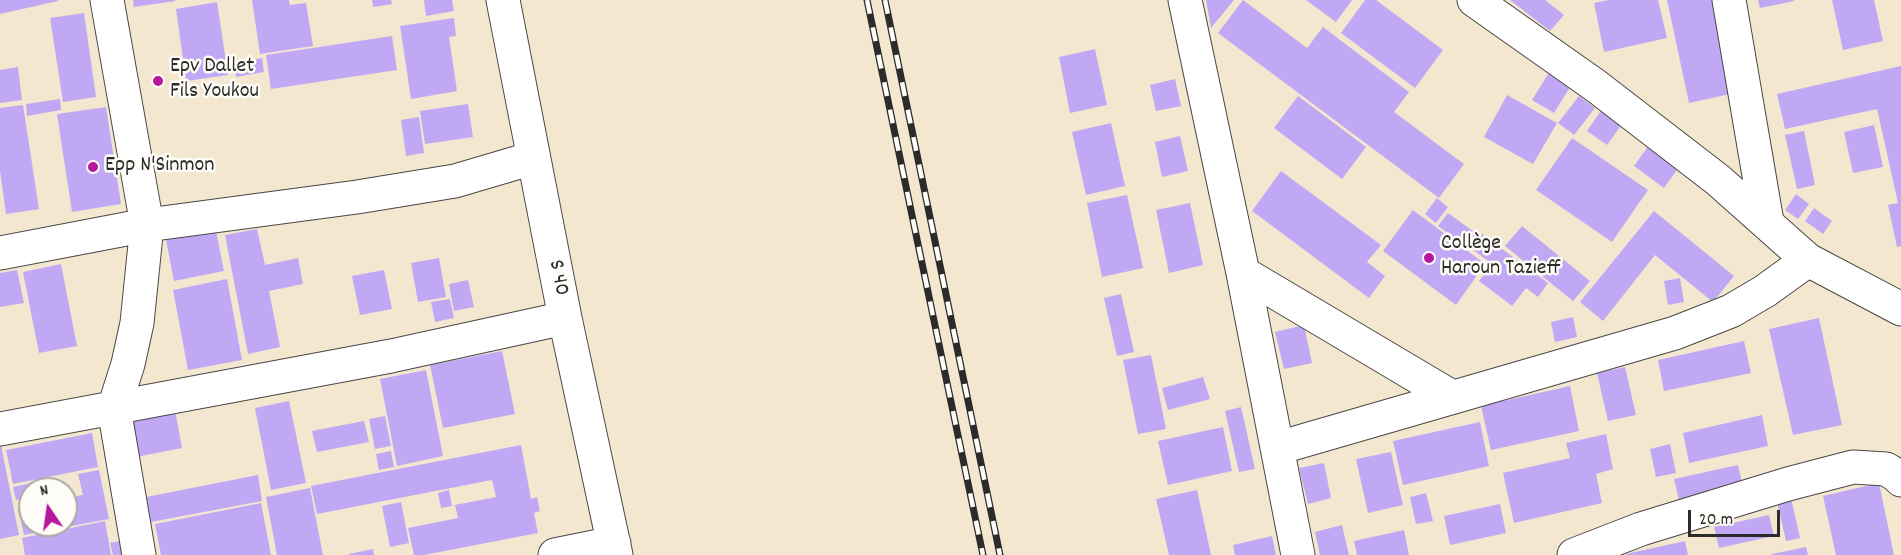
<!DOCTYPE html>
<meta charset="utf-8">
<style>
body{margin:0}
#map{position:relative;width:1901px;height:555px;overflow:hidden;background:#f4e7d0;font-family:Dekko,sans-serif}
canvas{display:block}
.north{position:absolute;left:18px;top:477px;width:60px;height:60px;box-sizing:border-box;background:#fdfcf7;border:2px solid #a9a8a5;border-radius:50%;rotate:347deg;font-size:16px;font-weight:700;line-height:24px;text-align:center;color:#2b2b2b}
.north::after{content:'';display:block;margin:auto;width:21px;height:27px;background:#b5179e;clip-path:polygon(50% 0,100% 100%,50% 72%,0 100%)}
.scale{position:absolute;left:1688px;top:510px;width:92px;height:27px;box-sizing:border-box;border:3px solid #2b2b2b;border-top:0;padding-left:8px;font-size:18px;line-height:21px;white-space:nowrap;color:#2b2b2b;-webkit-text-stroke:4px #fdfcf7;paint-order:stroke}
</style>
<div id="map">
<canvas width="1901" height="555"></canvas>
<div class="north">N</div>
<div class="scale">20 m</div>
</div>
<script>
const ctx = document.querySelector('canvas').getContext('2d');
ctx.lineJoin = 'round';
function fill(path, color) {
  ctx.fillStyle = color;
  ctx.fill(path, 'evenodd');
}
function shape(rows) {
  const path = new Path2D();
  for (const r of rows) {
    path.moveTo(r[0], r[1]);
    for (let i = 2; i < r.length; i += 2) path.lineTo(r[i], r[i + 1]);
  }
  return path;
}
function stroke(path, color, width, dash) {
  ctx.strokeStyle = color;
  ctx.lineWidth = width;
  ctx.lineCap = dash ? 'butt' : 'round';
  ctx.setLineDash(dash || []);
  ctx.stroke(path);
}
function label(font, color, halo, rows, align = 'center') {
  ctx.font = font + ' Dekko,sans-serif';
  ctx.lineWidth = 5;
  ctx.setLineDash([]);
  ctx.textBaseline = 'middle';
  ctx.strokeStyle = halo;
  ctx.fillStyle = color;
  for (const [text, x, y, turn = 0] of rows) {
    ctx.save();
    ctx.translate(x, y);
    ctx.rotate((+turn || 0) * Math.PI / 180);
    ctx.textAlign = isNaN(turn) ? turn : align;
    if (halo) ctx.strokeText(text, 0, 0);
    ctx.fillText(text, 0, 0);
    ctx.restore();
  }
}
fill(shape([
 [0,0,58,0,58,1,0,14],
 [133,0,175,0,175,1,134,7],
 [252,0,289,0,290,5,306,3,313,46,260,54],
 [372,0,391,0,392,4,373,7],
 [424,0,452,0,454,11,426,16],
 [1206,0,1234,0,1211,28],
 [1243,0,1307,48,1323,27,1409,92,1394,112,1464,164,1439,198,1218,33],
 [1306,0,1352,0,1336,22],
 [1365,0,1376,0,1443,50,1415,88,1341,33],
 [1510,0,1545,0,1564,15,1550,31],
 [1609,0,1658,0,1667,38,1604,52,1594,3],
 [1667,0,1715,0,1735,93,1689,103],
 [1758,0,1794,0,1794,1,1760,8],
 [1832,0,1874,0,1883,41,1843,50],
 [217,2,228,75,186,81,176,9],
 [84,13,96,97,63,102,50,18],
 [454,18,456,36,449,37,457,91,411,99,400,26],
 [392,36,397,70,271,89,266,55],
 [1095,49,1107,105,1070,113,1059,57],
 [262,58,264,72,236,77,234,63],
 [1553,66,1575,79,1554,113,1532,100],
 [1901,66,1901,246,1897,247,1888,205,1898,203,1877,109,1785,129,1777,94],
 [18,67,22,100,0,103,0,70],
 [1175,79,1181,106,1156,111,1150,85],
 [1507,95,1557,123,1533,164,1484,137],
 [1298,96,1366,147,1342,179,1274,128],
 [1579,96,1595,108,1574,135,1558,123],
 [60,99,61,110,27,116,26,104],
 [468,104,473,137,425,144,420,111],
 [23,105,39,209,6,214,0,171,0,108],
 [1604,106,1625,120,1607,145,1587,131],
 [106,107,121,204,72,212,57,114],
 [419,117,424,153,406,156,401,120],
 [1111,123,1125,186,1086,195,1072,132],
 [1874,125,1883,167,1853,173,1844,132],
 [1804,131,1815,185,1797,189,1785,135],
 [1180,136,1188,171,1162,177,1155,142],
 [1572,138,1648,190,1612,242,1536,190],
 [1649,145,1679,167,1664,188,1634,166],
 [1281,171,1381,245,1367,262,1385,276,1369,298,1252,211],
 [1796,194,1809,204,1798,219,1785,210],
 [1127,195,1143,268,1102,277,1087,203],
 [1437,198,1448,207,1436,223,1425,214],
 [1190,203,1203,265,1169,273,1156,210],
 [1814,208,1832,221,1823,234,1805,221],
 [1413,210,1485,264,1456,305,1383,251],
 [1654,211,1734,276,1713,302,1655,255,1603,321,1580,302],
 [1448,213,1477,234,1468,247,1438,226],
 [1522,226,1590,281,1573,301,1505,246],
 [257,229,265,265,298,258,303,284,269,291,280,347,248,354,225,235],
 [216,231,224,271,174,281,166,240],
 [1482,234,1548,283,1538,297,1526,288,1512,306,1479,281,1492,264,1472,249],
 [439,258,446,297,418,302,411,263],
 [61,264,77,346,39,353,23,272],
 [17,270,24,303,0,307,0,273],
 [384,270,392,309,360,315,352,276],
 [1680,278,1684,302,1668,305,1664,281],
 [227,279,242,360,188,370,173,290],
 [468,280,474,307,454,311,449,284],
 [1121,294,1134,352,1117,356,1104,298],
 [450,299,454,318,435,322,431,302],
 [1573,317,1577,337,1555,342,1551,322],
 [1819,318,1842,425,1793,435,1769,329],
 [1304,325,1312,363,1284,369,1275,332],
 [1744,341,1751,373,1664,391,1658,360],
 [502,351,515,414,443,428,430,365],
 [1151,355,1166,429,1138,434,1123,360],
 [1625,367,1636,415,1608,421,1597,373],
 [426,370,443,456,397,466,380,379],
 [1203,377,1210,399,1168,410,1162,388],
 [1570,386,1579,431,1491,450,1481,406],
 [289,401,306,483,271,490,255,408],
 [1241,407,1255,469,1239,472,1225,411],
 [175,410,182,448,136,457,129,419],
 [1762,415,1768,446,1689,463,1683,433],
 [385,416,391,446,375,449,369,419],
 [364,421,369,442,317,452,312,431],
 [1480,422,1489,466,1403,485,1393,441],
 [1223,427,1232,471,1168,485,1158,441],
 [92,433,98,467,13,484,6,450],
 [1606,434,1613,469,1596,474,1602,503,1514,523,1503,473,1570,458,1566,443],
 [0,440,19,535,0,539],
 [1670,444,1676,473,1656,477,1650,449],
 [521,445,531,499,537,497,540,511,534,513,538,533,424,555,414,555,408,528,458,518,455,505,496,497,492,480,317,514,311,486],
 [391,451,394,467,379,470,376,454],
 [1391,452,1403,505,1368,513,1356,459],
 [1324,463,1331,498,1308,504,1299,468],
 [1738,465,1743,487,1679,500,1674,479],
 [99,470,109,519,24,535,18,508,30,506,30,525,66,525,66,498,83,495,78,474],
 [258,475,262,501,151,522,146,497],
 [37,482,38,489,30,489,30,498,16,500,13,487],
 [1879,483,1894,555,1836,555,1823,496],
 [310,488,323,555,277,555,266,497],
 [449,490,452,506,441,508,438,493],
 [1197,490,1211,555,1169,555,1156,499],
 [1426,493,1433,521,1416,524,1410,497],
 [1791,498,1800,538,1786,541,1777,502],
 [401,502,409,543,390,547,382,506],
 [261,503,271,555,161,555,155,524],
 [1500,504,1506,533,1450,545,1444,516],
 [1769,515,1774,536,1719,548,1714,527],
 [105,521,111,555,25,555,22,538],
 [1342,525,1349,555,1320,555,1315,532],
 [1404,530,1409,555,1357,555,1354,541],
 [1272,536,1276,555,1235,555,1233,545],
 [124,540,127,555,113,555,110,543],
 [1685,541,1688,555,1626,555,1626,554],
 [1806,547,1808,555,1772,555,1772,554],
 [373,549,374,555,349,555,349,554]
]), '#c1a8f4');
const minor = shape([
 [107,0,147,225,137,323,128,364,114,408,139,555],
 [503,0,565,318,616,555],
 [1185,0,1243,273,1298,555],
 [1474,0,1596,86,1718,180,1808,260,1901,309],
 [1729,0,1767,222],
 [0,253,147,225,357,197,455,181,533,158],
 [1243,273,1452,397],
 [0,429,391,356,565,318],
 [1278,448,1675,333,1731,311,1765,291,1808,260],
 [555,555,614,543],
 [1574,555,1641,529,1788,484,1853,467,1886,469,1896,475,1901,480]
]);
stroke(minor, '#494744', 35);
stroke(minor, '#fff', 33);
const rail = shape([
 [867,0,983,555],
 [885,0,1000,555]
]);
stroke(rail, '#2b2b2b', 7);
stroke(rail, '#fdfcf7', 4.5, [14]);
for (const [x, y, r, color] of [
 [158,81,6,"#b5179e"],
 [93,167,6,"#b5179e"],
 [1429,258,6,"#b5179e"]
]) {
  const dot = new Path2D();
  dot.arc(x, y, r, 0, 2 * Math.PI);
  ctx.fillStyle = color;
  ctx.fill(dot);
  stroke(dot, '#fdfcf7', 2);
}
label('22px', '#2b2b2b', '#fdfcf7', [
 ["Epv Dallet",170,68],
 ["Fils Youkou",170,93],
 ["Epp N'Sinmon",105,167],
 ["Collège",1441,245],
 ["Haroun Tazieff",1441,270]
], 'left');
label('22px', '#2b2b2b', '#fdfcf7', [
 ["S 40",557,278,79]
]);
</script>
